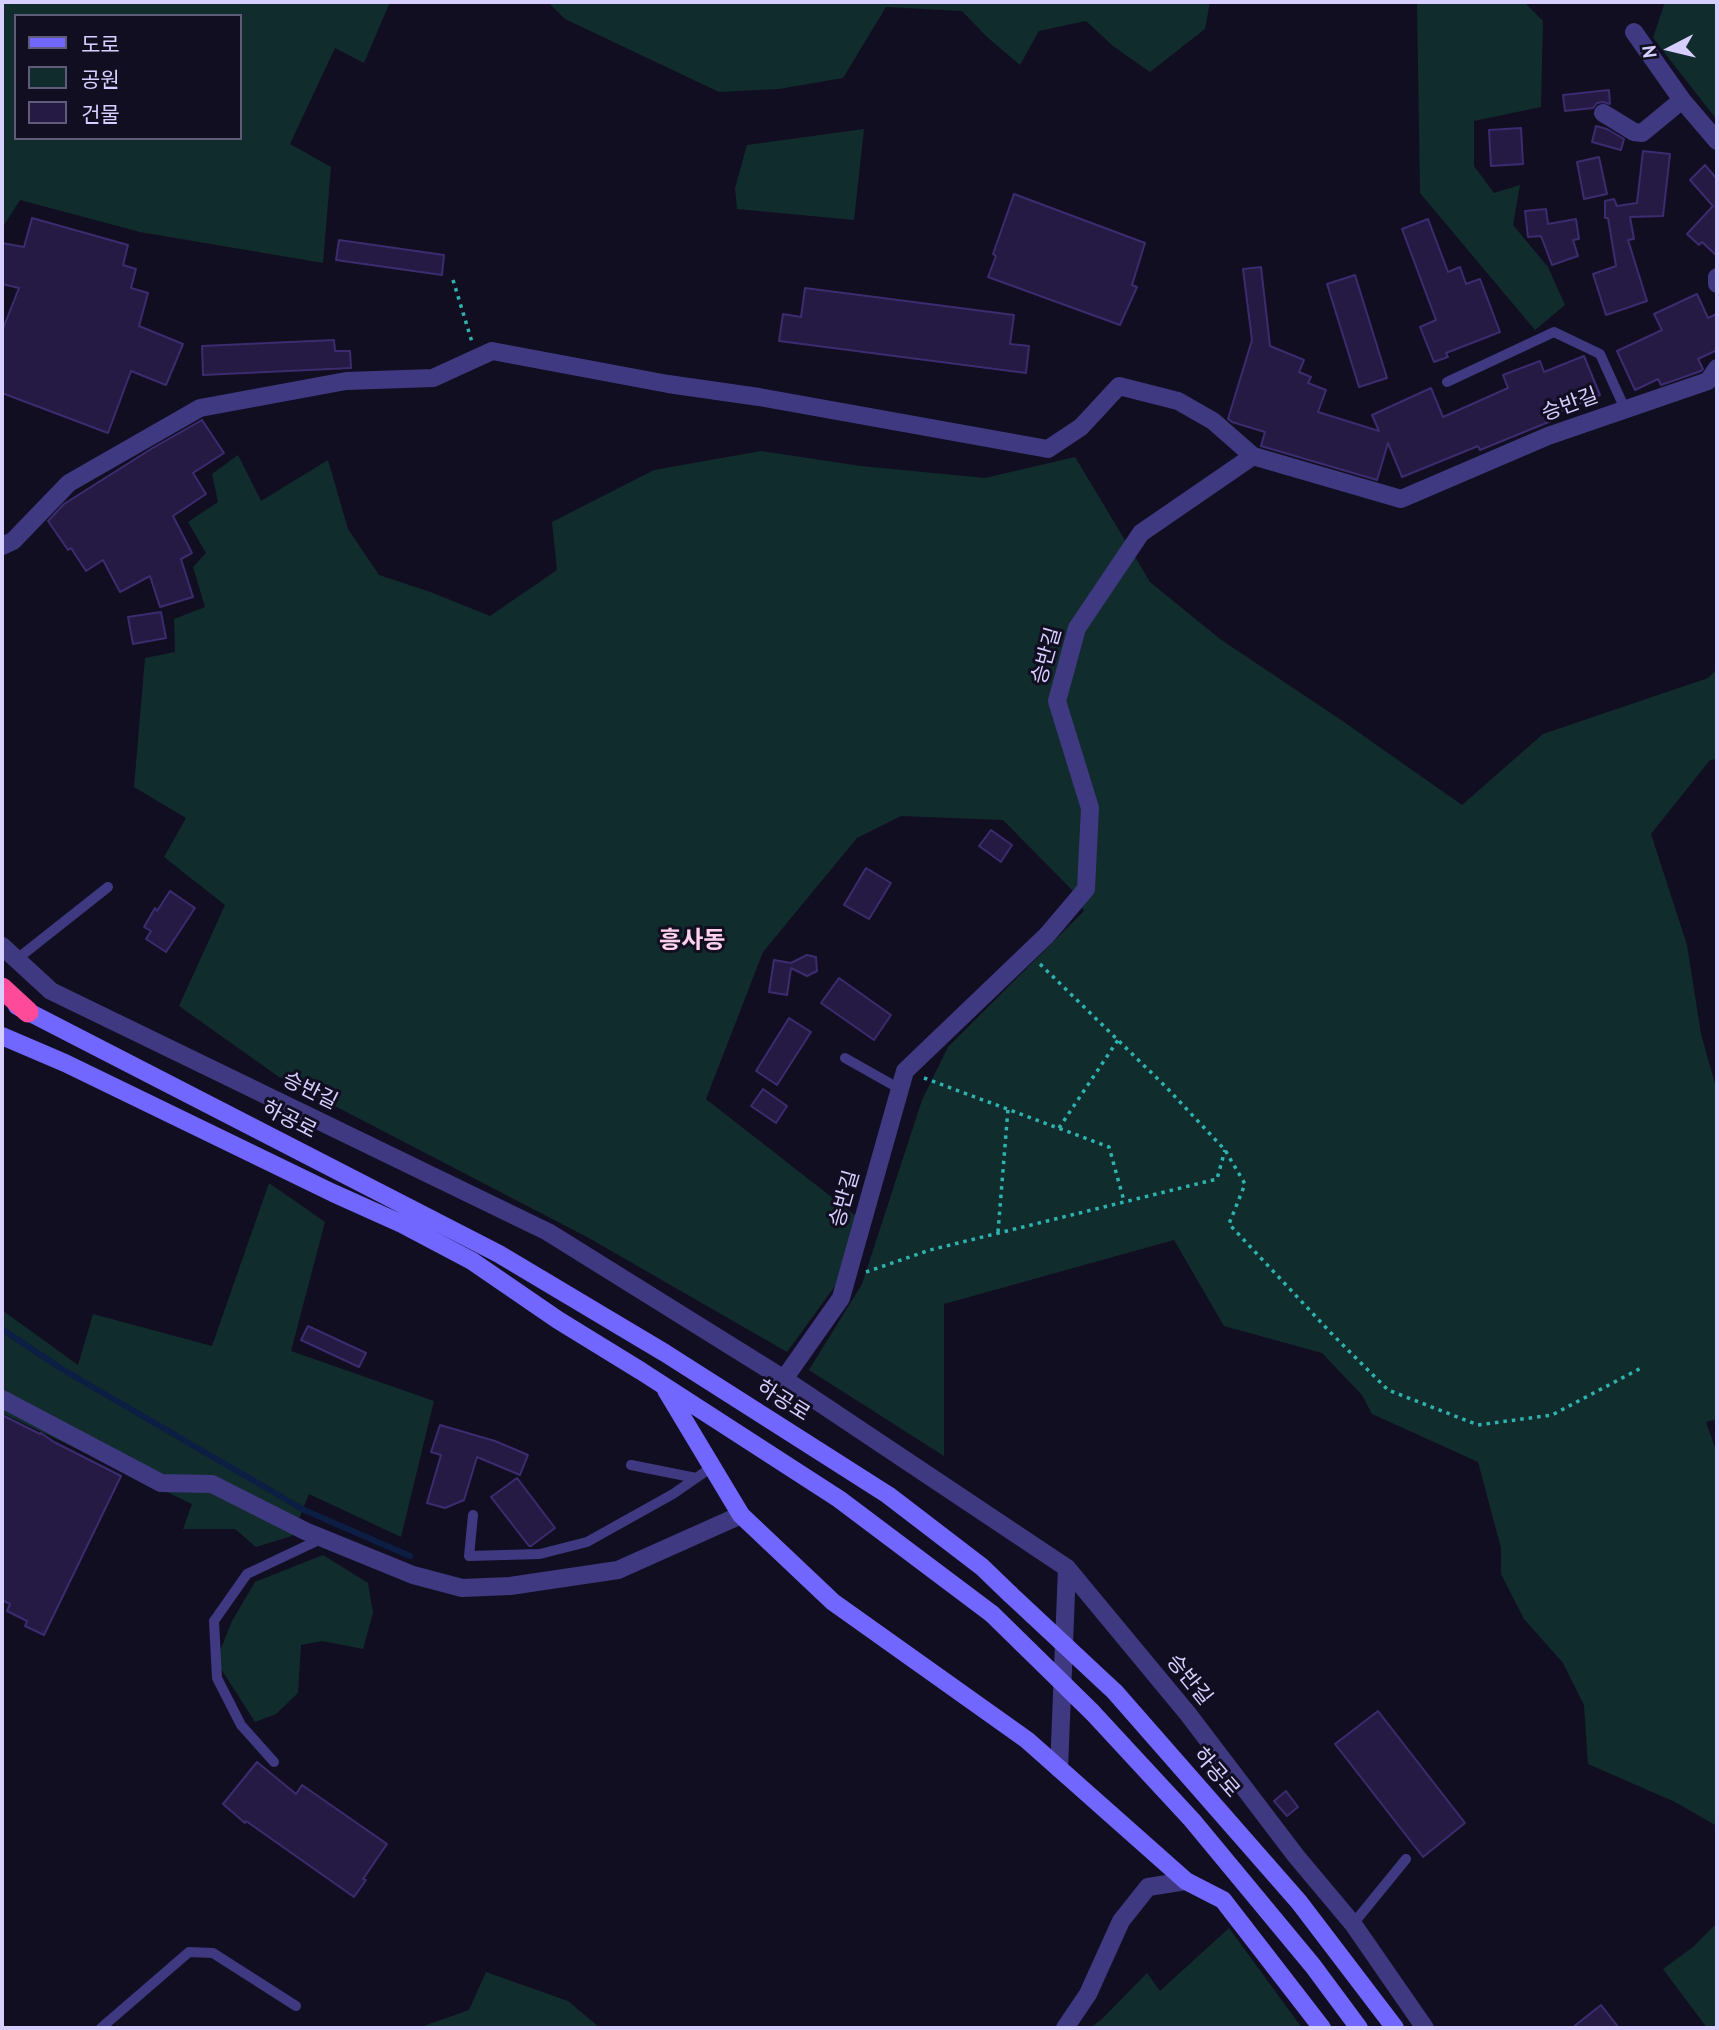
<!DOCTYPE html>
<meta charset="utf-8">
<style>
body{margin:0}
#map{position:relative;width:1719px;height:2030px;overflow:hidden;background:#120e22;font-family:"PT Sans","Noto Sans KR",sans-serif}
canvas{display:block}
.frame{position:absolute;inset:0;border:4px solid #d7cfff;pointer-events:none}
.legend{position:absolute;left:14px;top:14px;width:228px;height:126px;box-sizing:border-box;background:#120e22;border:2px solid #615b7a;margin:0;padding:9px 12px;list-style:none;font-size:21px;color:#d7cfff}
.legend li{display:flex;align-items:center;gap:14px;height:35px}
.legend b{width:35px;border:2px solid #615b7a}
.north{position:absolute;left:1635px;top:14px;width:70px;height:70px;-webkit-text-stroke:5px #120e22;paint-order:stroke;rotate:263deg;font-size:19px;font-weight:700;line-height:28px;text-align:center;color:#d7cfff}
.north::after{content:'';display:block;margin:auto;width:24px;height:32px;background:#d7cfff;clip-path:polygon(50% 0,100% 100%,50% 72%,0 100%)}
</style>
<div id="map">
<canvas width="1719" height="2030"></canvas>
<div class="frame"></div>
<ul class="legend">
<li><b style="height:9px;background:#7167fe"></b>도로</li>
<li><b style="height:19px;background:#112c2c"></b>공원</li>
<li><b style="height:19px;background:#241a43"></b>건물</li>
</ul>
<div class="north">N</div>
</div>
<script>
const ctx = document.querySelector('canvas').getContext('2d');
ctx.lineJoin = 'round';
function fill(path, color) {
  ctx.fillStyle = color;
  ctx.fill(path, 'evenodd');
}
function shape(rows) {
  const path = new Path2D();
  for (const r of rows) {
    path.moveTo(r[0], r[1]);
    for (let i = 2; i < r.length; i += 2) path.lineTo(r[i], r[i + 1]);
  }
  return path;
}
function stroke(path, color, width, dash) {
  ctx.strokeStyle = color;
  ctx.lineWidth = width;
  ctx.lineCap = dash ? 'butt' : 'round';
  ctx.setLineDash(dash || []);
  ctx.stroke(path);
}
function label(font, color, halo, rows, align = 'center') {
  ctx.font = font + ' "PT Sans","Noto Sans KR",sans-serif';
  ctx.lineWidth = 6;
  ctx.setLineDash([]);
  ctx.textBaseline = 'middle';
  ctx.strokeStyle = halo;
  ctx.fillStyle = color;
  for (const [text, x, y, turn = 0] of rows) {
    ctx.save();
    ctx.translate(x, y);
    ctx.rotate((+turn || 0) * Math.PI / 180);
    ctx.textAlign = isNaN(turn) ? turn : align;
    if (halo) ctx.strokeText(text, 0, 0);
    ctx.fillText(text, 0, 0);
    ctx.restore();
  }
}
fill(shape([
 [2,2,390,2,364,63,335,48,290,144,331,167,323,263,140,232,20,200,4,225,2,224],
 [16,16,240,16,240,138,16,138],
 [548,2,1210,2,1205,29,1150,72,1113,46,1086,21,1039,31,1020,65,987,37,962,11,886,7,843,78,779,89,719,92,565,19],
 [1417,2,1524,2,1543,21,1541,107,1474,121,1474,166,1494,193,1520,185,1513,225,1548,267,1565,305,1535,330,1420,193],
 [1665,2,1717,2,1717,120,1653,38],
 [864,129,854,220,737,209,735,188,747,145],
 [761,451,861,466,985,478,1075,457,1150,582,1220,639,1341,720,1462,805,1543,734,1708,678,1717,669,1717,759,1710,760,1651,834,1687,945,1701,1034,1717,1091,1717,1419,1706,1422,1717,1453,1717,1826,1675,1802,1588,1764,1584,1705,1563,1663,1524,1619,1501,1574,1501,1548,1478,1462,1372,1414,1362,1395,1322,1353,1224,1326,1174,1240,944,1304,944,1456,809,1370,862,1284,922,1100,948,1047,1084,911,1072,890,1003,820,901,816,857,838,763,952,706,1099,857,1217,835,1286,787,1352,587,1237,279,1077,179,1006,225,905,164,857,186,818,134,787,145,658,175,652,174,619,205,607,193,567,206,553,188,522,218,502,212,474,238,455,261,501,328,460,348,529,379,575,433,593,490,616,557,570,552,522,654,470],
 [269,1183,325,1222,291,1351,434,1401,401,1537,309,1494,292,1536,256,1547,235,1529,183,1529,192,1504,2,1413,2,1310,78,1365,93,1314,212,1346],
 [323,1555,368,1583,373,1613,363,1649,322,1641,301,1645,298,1693,276,1714,255,1722,216,1661,232,1621,255,1582],
 [1717,1923,1717,2028,1707,2028,1663,1969,1693,1947],
 [1229,1928,1302,2028,1090,2028,1102,2019,1147,1973,1160,1991],
 [486,1972,568,2001,600,2028,418,2028,469,2010]
]), '#112c2c');
stroke(shape([
 [2,1329,62,1369,304,1510,410,1556]
]), '#0c1e43', 6);
const building = shape([
 [1609,90,1610,104,1603,102,1597,103,1593,108,1565,111,1563,95,1609,90],
 [1596,126,1607,129,1624,139,1621,150,1592,142,1596,126],
 [1521,128,1523,164,1491,166,1489,130,1521,128],
 [1643,151,1670,154,1663,216,1630,217,1634,239,1628,240,1647,301,1606,315,1593,274,1616,266,1608,218,1605,218,1605,201,1614,199,1617,206,1637,203,1643,151],
 [1599,157,1607,194,1584,199,1577,162,1599,157],
 [1705,165,1717,179,1717,256,1702,242,1699,245,1687,234,1713,206,1690,180,1705,165],
 [1014,194,1145,243,1132,285,1137,287,1120,325,988,277,996,256,993,254,1014,194],
 [1546,209,1548,224,1576,219,1579,239,1573,240,1578,256,1552,265,1541,236,1528,237,1525,211,1546,209],
 [32,218,128,245,123,265,136,269,131,288,148,293,139,326,183,344,166,385,131,371,108,433,2,393,2,331,19,288,2,284,2,243,24,247,32,218],
 [1428,219,1448,272,1460,267,1466,284,1480,279,1500,332,1446,353,1448,357,1434,362,1420,327,1436,320,1402,229,1428,219],
 [339,240,444,255,442,275,336,260,339,240],
 [1261,267,1270,346,1304,360,1299,372,1311,377,1308,383,1326,390,1318,412,1379,431,1372,415,1431,388,1443,417,1508,388,1503,375,1540,361,1544,372,1584,356,1600,395,1554,414,1556,419,1480,450,1478,446,1402,477,1388,443,1377,480,1261,446,1265,432,1232,422,1228,419,1252,340,1243,269,1261,267],
 [1355,275,1387,378,1359,387,1327,284,1355,275],
 [805,288,1014,315,1010,344,1029,346,1026,373,779,341,783,314,801,317,805,288],
 [1697,294,1708,318,1717,314,1717,350,1698,359,1703,369,1701,371,1661,385,1658,379,1635,390,1617,351,1662,330,1654,314,1697,294],
 [334,340,335,351,350,351,351,368,203,375,202,346,334,340],
 [202,420,224,453,193,473,206,494,173,516,192,553,181,559,193,597,160,607,150,576,120,592,103,560,86,571,71,548,68,550,48,521,64,504,151,449,202,420],
 [161,612,166,638,133,644,128,617,161,612],
 [991,830,1012,845,1001,862,979,846,991,830],
 [866,868,891,883,869,919,844,905,866,868],
 [170,891,195,908,166,952,146,939,151,931,144,927,155,908,157,911,170,891],
 [807,955,816,957,817,971,807,976,791,968,787,995,769,992,774,960,791,963,807,955],
 [839,978,891,1015,874,1040,821,1003,839,978],
 [789,1018,811,1032,777,1085,756,1071,789,1018],
 [763,1089,787,1106,776,1123,751,1106,763,1089],
 [308,1326,366,1353,359,1367,301,1340,308,1326],
 [2,1415,40,1434,41,1433,54,1442,121,1476,44,1635,25,1626,27,1621,7,1611,10,1604,2,1600,2,1415],
 [440,1425,495,1441,528,1455,520,1475,477,1457,464,1500,445,1508,427,1503,441,1455,431,1452,440,1425],
 [517,1478,555,1528,531,1546,529,1546,491,1497,517,1478],
 [1378,1711,1465,1823,1423,1857,1335,1744,1378,1711],
 [257,1762,296,1794,302,1785,387,1844,363,1879,366,1880,354,1897,246,1821,245,1823,223,1804,257,1762],
 [1286,1791,1298,1807,1287,1816,1274,1801,1286,1791],
 [1601,2005,1619,2028,1572,2028,1601,2005]
]);
fill(building, '#241a43');
stroke(building, '#3c2c6f', 2);
stroke(shape([
 [453,280,472,342],
 [1040,964,1166,1087,1225,1150,1245,1184,1229,1224,1331,1333,1388,1390,1478,1425,1552,1415,1643,1367],
 [924,1078,1109,1147,1124,1201],
 [1059,1128,1118,1040],
 [998,1232,1008,1109],
 [866,1272,930,1250,1217,1179,1225,1150]
]), '#2fb3b0', 3.5, [3.5, 5]);
stroke(shape([
 [1447,382,1554,332,1600,354,1625,409],
 [17,959,108,887],
 [845,1058,900,1089],
 [631,1465,696,1478],
 [473,1515,469,1556,540,1554,587,1542,673,1494,712,1467],
 [274,1762,241,1725,217,1678,214,1621,247,1574,323,1538],
 [1353,1924,1406,1859],
 [101,2028,189,1952,213,1953,296,2006]
]), '#3f3981', 10);
stroke(shape([
 [1634,32,1682,100,1717,141],
 [1603,113,1634,132,1642,133,1682,100],
 [1717,277,1717,284],
 [2,546,13,541,69,483,200,408,346,381,433,378,492,351,668,384,759,397,1048,449,1081,427,1119,386,1178,401,1213,421,1253,456],
 [2,946,51,991,548,1232,784,1379,1067,1568,1188,1714,1296,1856,1353,1924,1425,2028],
 [784,1379,841,1298,905,1071,1047,935,1086,889,1090,808,1057,701,1077,628,1141,533,1253,456,1401,499,1548,436,1708,381,1717,368],
 [2,1399,161,1483,212,1484,305,1531,413,1575,462,1588,510,1586,618,1570,741,1515],
 [1059,1769,1067,1568],
 [1065,2028,1088,1994,1121,1921,1148,1887,1186,1881]
]), '#3f3981', 18);
stroke(shape([
 [17,1006,499,1254,665,1353,888,1495,982,1567,1010,1594],
 [2,1036,65,1063,333,1193,402,1224,472,1261,558,1320,641,1371,839,1499,992,1614],
 [666,1390,741,1515,833,1602,1027,1740,1186,1881,1223,1900,1322,2028],
 [1115,1692,1299,1902,1395,2028],
 [1092,1712,1192,1820,1313,1966,1359,2028]
]), '#7167fe', 18);
stroke(shape([
 [2,988,28,1012]
]), '#fd4b99', 21);
stroke(shape([
 [1010,1594,1115,1692],
 [992,1614,1092,1712]
]), '#7167fe', 18);
label('21px', '#d7cfff', '#120e22', [
 ["승반길",1570,405,-20],
 ["승반길",1047,656,-74],
 ["승반길",310,1091,26],
 ["하공로",289,1120,27],
 ["승반길",845,1199,-74],
 ["하공로",783,1401,32],
 ["승반길",1189,1680,51],
 ["하공로",1216,1773,49]
]);
label('bold 24px', '#ffd1ec', '#120e22', [
 ["흥사동",692,941]
]);
</script>
